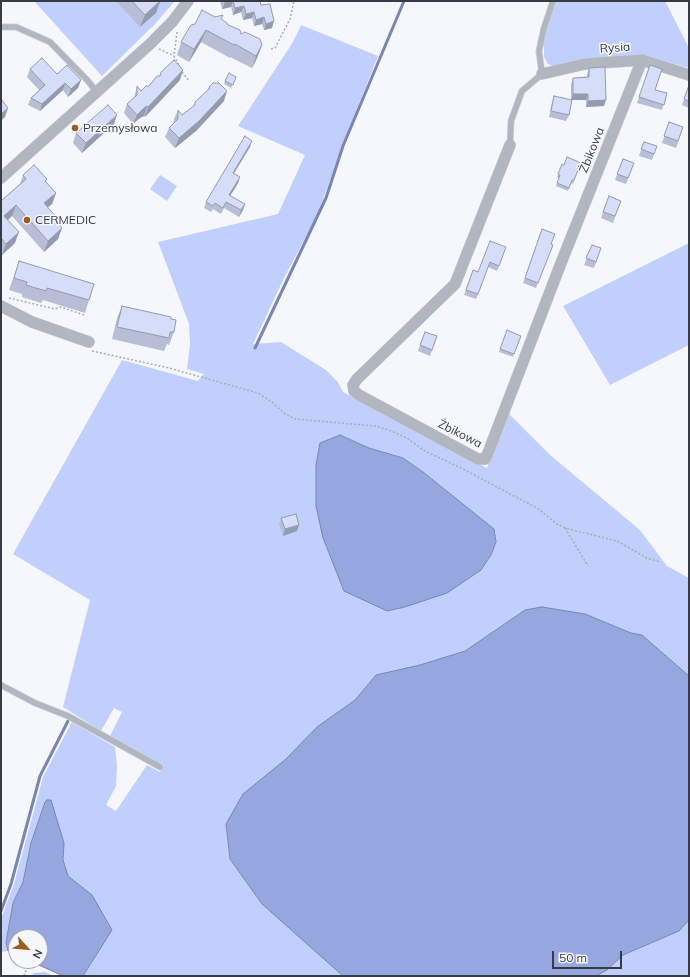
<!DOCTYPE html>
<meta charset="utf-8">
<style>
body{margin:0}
#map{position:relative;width:690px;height:977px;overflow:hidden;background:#f5f7fc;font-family:Mulish,sans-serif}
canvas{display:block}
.frame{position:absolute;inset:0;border:2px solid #373b45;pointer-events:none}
.north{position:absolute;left:8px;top:929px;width:40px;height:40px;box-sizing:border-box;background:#f5f7fc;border:1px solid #a9acb3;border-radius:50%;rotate:117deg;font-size:11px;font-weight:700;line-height:16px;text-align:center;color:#373b45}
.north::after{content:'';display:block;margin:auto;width:14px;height:18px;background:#9b5e22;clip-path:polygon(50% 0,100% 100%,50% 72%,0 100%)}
.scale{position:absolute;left:552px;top:951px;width:70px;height:18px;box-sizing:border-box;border:2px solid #373b45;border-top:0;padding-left:5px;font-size:12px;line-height:14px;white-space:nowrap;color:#373b45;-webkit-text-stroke:3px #f5f7fc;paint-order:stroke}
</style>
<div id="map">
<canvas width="690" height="977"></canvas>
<div class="frame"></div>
<div class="north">N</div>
<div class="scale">50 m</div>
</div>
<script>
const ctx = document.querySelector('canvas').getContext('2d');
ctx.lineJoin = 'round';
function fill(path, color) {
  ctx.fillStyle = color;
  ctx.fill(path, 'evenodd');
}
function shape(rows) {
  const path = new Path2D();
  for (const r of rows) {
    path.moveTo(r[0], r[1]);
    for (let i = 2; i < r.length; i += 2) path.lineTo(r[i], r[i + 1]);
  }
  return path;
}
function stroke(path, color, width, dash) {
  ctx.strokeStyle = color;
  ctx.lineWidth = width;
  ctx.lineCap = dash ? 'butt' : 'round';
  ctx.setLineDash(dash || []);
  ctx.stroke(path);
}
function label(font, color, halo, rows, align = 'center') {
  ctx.font = font + ' Mulish,sans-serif';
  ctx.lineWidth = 3;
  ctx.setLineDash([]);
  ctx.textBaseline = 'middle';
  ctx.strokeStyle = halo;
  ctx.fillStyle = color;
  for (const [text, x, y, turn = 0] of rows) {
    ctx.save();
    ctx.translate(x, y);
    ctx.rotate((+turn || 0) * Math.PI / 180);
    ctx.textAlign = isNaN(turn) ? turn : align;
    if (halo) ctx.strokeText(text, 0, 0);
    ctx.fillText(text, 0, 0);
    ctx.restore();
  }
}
fill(shape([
 [34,1,175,1,154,25,102,76],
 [556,1,665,1,689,48,689,68,642,55,583,61,557,68,548,64,544,57,544,44,547,25],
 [301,25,378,56,355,114,321,205,312,225,284,278,253,344,281,342,326,370,338,382,343,392,487,468,508,413,550,455,640,530,667,566,689,578,689,676,642,635,631,633,585,614,525,610,465,651,420,665,376,675,355,700,317,727,226,824,230,859,262,904,343,976,83,976,93,961,92,895,68,876,63,861,64,843,47,800,45,802,31,843,23,882,13,903,6,942,8,951,1,952,1,919,14,884,43,777,72,722,115,747,117,766,116,786,106,805,116,811,147,765,160,772,164,766,110,736,122,712,114,708,101,731,63,707,90,600,13,554,122,360,198,381,204,374,187,369,190,344,189,324,158,242,278,214,305,155,238,126,293,42],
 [340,435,369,448,403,458,423,472,494,529,496,542,491,555,447,593,405,607,387,611,332,561,323,538],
 [160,175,177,186,167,201,150,189],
 [689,243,689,345,610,385,563,306],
 [689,920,689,976,596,976,607,970,623,955,679,931],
 [45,972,53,976,32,976,33,973]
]), '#c1cffc');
const water = shape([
 [340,435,369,448,403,458,423,472,494,529,496,542,491,555,481,570,447,593,405,607,387,611,344,591,323,538,316,506,316,465,320,443,340,435],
 [542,607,585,614,631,633,642,635,689,676,689,920,679,931,623,955,607,970,596,976,343,976,262,904,230,859,226,824,243,794,286,759,317,727,355,700,376,675,420,665,465,651,525,610,542,607],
 [47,800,51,800,64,843,63,860,68,876,92,895,112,930,83,976,63,976,30,961,40,961,40,937,16,937,16,955,8,951,6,942,13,903,23,882,31,843,45,802,47,800]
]);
fill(water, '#96a6de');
stroke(water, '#7a86b0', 1);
stroke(shape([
 [255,348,326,198,343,146,404,1],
 [1,911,11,884,40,776,68,721]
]), '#7a86b0', 3);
const service = shape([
 [1,27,16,27,50,42,88,81,97,92],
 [510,145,511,121,522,91,542,74,539,51,544,28,553,1],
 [1,685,35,703,68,716,160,767]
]);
const minor = shape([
 [542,74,585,64,642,60,689,75],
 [510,145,455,284,357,379,353,385,354,391,359,395,478,459,485,459,488,453,561,263,642,60],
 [1,306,32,322,89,342]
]);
const tertiary = shape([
 [1,178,150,44,172,22,188,1]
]);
stroke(service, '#cfd1d7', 7);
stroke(minor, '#cfd1d7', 12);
stroke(tertiary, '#cfd1d7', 12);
stroke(shape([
 [177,32,174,56,180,67],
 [159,49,174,56],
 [271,49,275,48,290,19,294,1],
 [182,72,189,81],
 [9,298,55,309,61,307,84,315],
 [92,351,169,368,258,393,272,402,285,414,295,419,375,426,389,430,407,438,423,450,459,467,537,508,557,524,565,528,617,541,647,558,660,562],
 [565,528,588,566],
 [24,976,26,970]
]), '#aaadb4', 1.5, [2, 2]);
stroke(service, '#b2b6c1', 5.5);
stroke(minor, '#b2b6c1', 11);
stroke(tertiary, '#b2b6c1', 11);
fill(shape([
 [116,1,161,1,156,13,140,27],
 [220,1,260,1,261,5,272,28,264,30,262,24,254,26,252,18,243,20,241,12,233,15,231,7,222,9],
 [215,17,221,20,228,25,241,34,262,45,257,58,252,68,230,57,230,58,201,42,189,62,177,55,181,42],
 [650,65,655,90,667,93,662,110,637,103],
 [589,68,604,106,586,107,586,100,572,100,569,115,566,121,549,117,552,102,554,96,571,100,571,84,573,78,587,77,587,74],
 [30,69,57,74,81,80,78,88,68,97,63,90,40,111,28,105,31,98,39,90,27,77],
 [161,72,180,80,145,117,144,116,140,118,133,124,124,113,127,104,134,98,137,86,141,91,149,86,160,76],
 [236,77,231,88,224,84,225,81],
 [689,85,689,108,682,105],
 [209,87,224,101,196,131,175,148,165,137,169,128,174,122,174,119,178,110,182,115,194,106,195,102,207,91],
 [669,122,683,127,676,148,662,143],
 [114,124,82,153,73,143,76,133],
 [644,142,657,146,652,160,639,156],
 [250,147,234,174,240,177,238,183,230,196,245,204,243,210,239,217,224,208,221,214,213,209,211,212,204,208,206,202],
 [623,159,634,163,626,184,615,180],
 [581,163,573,184,571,183,568,191,556,186,559,178,557,177,558,174,564,165],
 [23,175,47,179,46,182,56,193,52,204,47,207,56,221,62,228,58,239,44,252,12,216,8,220,15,243,2,255,1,254,1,201,20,184],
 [609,196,621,201,613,223,601,218],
 [542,229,551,244,553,245,536,288,523,283],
 [592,245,601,248,594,268,584,265],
 [506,247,497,271,488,267,476,299,464,295,473,270,478,272],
 [19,261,89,300,85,313,43,300,41,303,22,297,22,294,9,290],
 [122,306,171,319,174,332,169,345,167,344,164,351,112,339,117,318],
 [507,330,521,336,513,357,499,352],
 [425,332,437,336,430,356,418,351],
 [281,518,299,525,297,531,283,536,279,524]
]), '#b7bed5');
fill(shape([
 [160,1,156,13,140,27,145,15],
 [231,1,233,1,231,7,222,9,225,3],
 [244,6,241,12,233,15,235,8],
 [254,12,252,18,243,20,246,14],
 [264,17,262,24,254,26,256,20],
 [274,21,272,28,264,30,266,24],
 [206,30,201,42,189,62,194,49],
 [262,45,257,58,252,68,256,56],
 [183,70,180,80,145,117,148,107],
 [81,80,78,88,68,97,71,89],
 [65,83,63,90,40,111,42,104],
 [227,91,224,101,196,131,175,148,179,138],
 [573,94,588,94,586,100,571,100],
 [606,100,604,106,586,107,588,101],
 [147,106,144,116,140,118,133,124,137,115,144,108],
 [8,108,5,117,1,121,1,114],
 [117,115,114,124,82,153,86,143],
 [252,141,250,147,230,179,233,173],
 [240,177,238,183,227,201,229,195],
 [56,193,52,204,40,214,44,203],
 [245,204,243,210,239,217,241,210],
 [16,205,12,216,1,226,4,216],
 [62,228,58,239,44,252,48,241],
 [19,232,15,243,2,255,6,244],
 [299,525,297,531,283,536,285,529]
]), '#959bae');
const building = shape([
 [132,1,160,1,145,15,132,1],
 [224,1,231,1,225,3,224,1],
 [233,1,260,1,261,5,270,4,274,21,266,24,264,17,256,20,254,12,246,14,244,6,235,8,233,1],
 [202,10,215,17,223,15,221,19,227,23,228,25,240,30,241,34,245,32,260,39,262,45,256,56,235,44,234,45,206,30,194,49,181,42,191,25,195,24,202,10],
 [42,58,57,74,67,65,81,80,71,89,65,83,42,104,31,98,45,85,30,69,42,58],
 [174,60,183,70,148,107,147,106,144,108,137,115,127,104,137,95,137,86,141,91,146,86,149,86,157,76,160,76,161,72,174,60],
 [650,65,662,69,655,90,667,93,664,105,639,97,650,65],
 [605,67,606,100,588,101,588,94,573,94,573,78,589,77,589,68,605,67],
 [229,73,236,77,233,85,225,81,229,73],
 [213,83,219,83,227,91,199,121,179,138,169,128,178,119,178,110,182,115,195,105,195,102,210,88,209,87,213,83],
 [689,85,689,101,684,99,689,85],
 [554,96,572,100,569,115,551,111,554,96],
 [1,99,8,108,1,114,1,99],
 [108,105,117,115,86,143,76,133,108,105],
 [669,122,683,127,678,141,664,136,669,122],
 [245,136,252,141,233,173,240,177,229,195,245,204,241,210,226,202,223,208,215,203,213,206,206,202,245,136],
 [644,142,657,146,654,154,641,149,644,142],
 [567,157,581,163,574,180,572,180,569,188,557,183,560,175,558,174,562,164,564,165,567,157],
 [623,159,634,163,628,178,617,174,623,159],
 [34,165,47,179,45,181,56,193,44,203,57,218,55,220,62,228,48,241,16,205,4,216,19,232,6,244,1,238,1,201,26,179,23,175,34,165],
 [609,196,621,201,615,216,603,212,609,196],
 [542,229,555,234,551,244,553,245,538,283,525,278,542,229],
 [490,241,506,247,499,266,490,262,478,294,466,290,473,270,478,272,490,241],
 [592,245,601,248,596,262,586,258,592,245],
 [19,261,94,284,89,300,47,288,46,291,26,285,27,282,14,278,19,261],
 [122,306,171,317,171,319,176,320,174,332,170,332,169,338,117,327,122,306],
 [507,330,521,336,514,354,500,349,507,330],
 [425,332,437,336,432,350,420,345,425,332],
 [296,514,299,525,285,529,281,518,296,514]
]);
fill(building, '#d5ddf8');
stroke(building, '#959bae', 1);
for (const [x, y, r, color] of [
 [75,128,4,"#9b5e22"],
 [27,220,4,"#9b5e22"]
]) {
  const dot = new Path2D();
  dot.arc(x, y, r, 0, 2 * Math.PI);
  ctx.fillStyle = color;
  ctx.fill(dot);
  stroke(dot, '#f5f7fc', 1.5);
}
label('12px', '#373b45', '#f5f7fc', [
 ["Rysia",615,48,-4],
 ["Żbikowa",592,150,-68],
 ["Żbikowa",460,434,27]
]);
label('12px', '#373b45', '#f5f7fc', [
 ["Przemysłowa",83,128],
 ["CERMEDIC",35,220]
], 'left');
</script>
